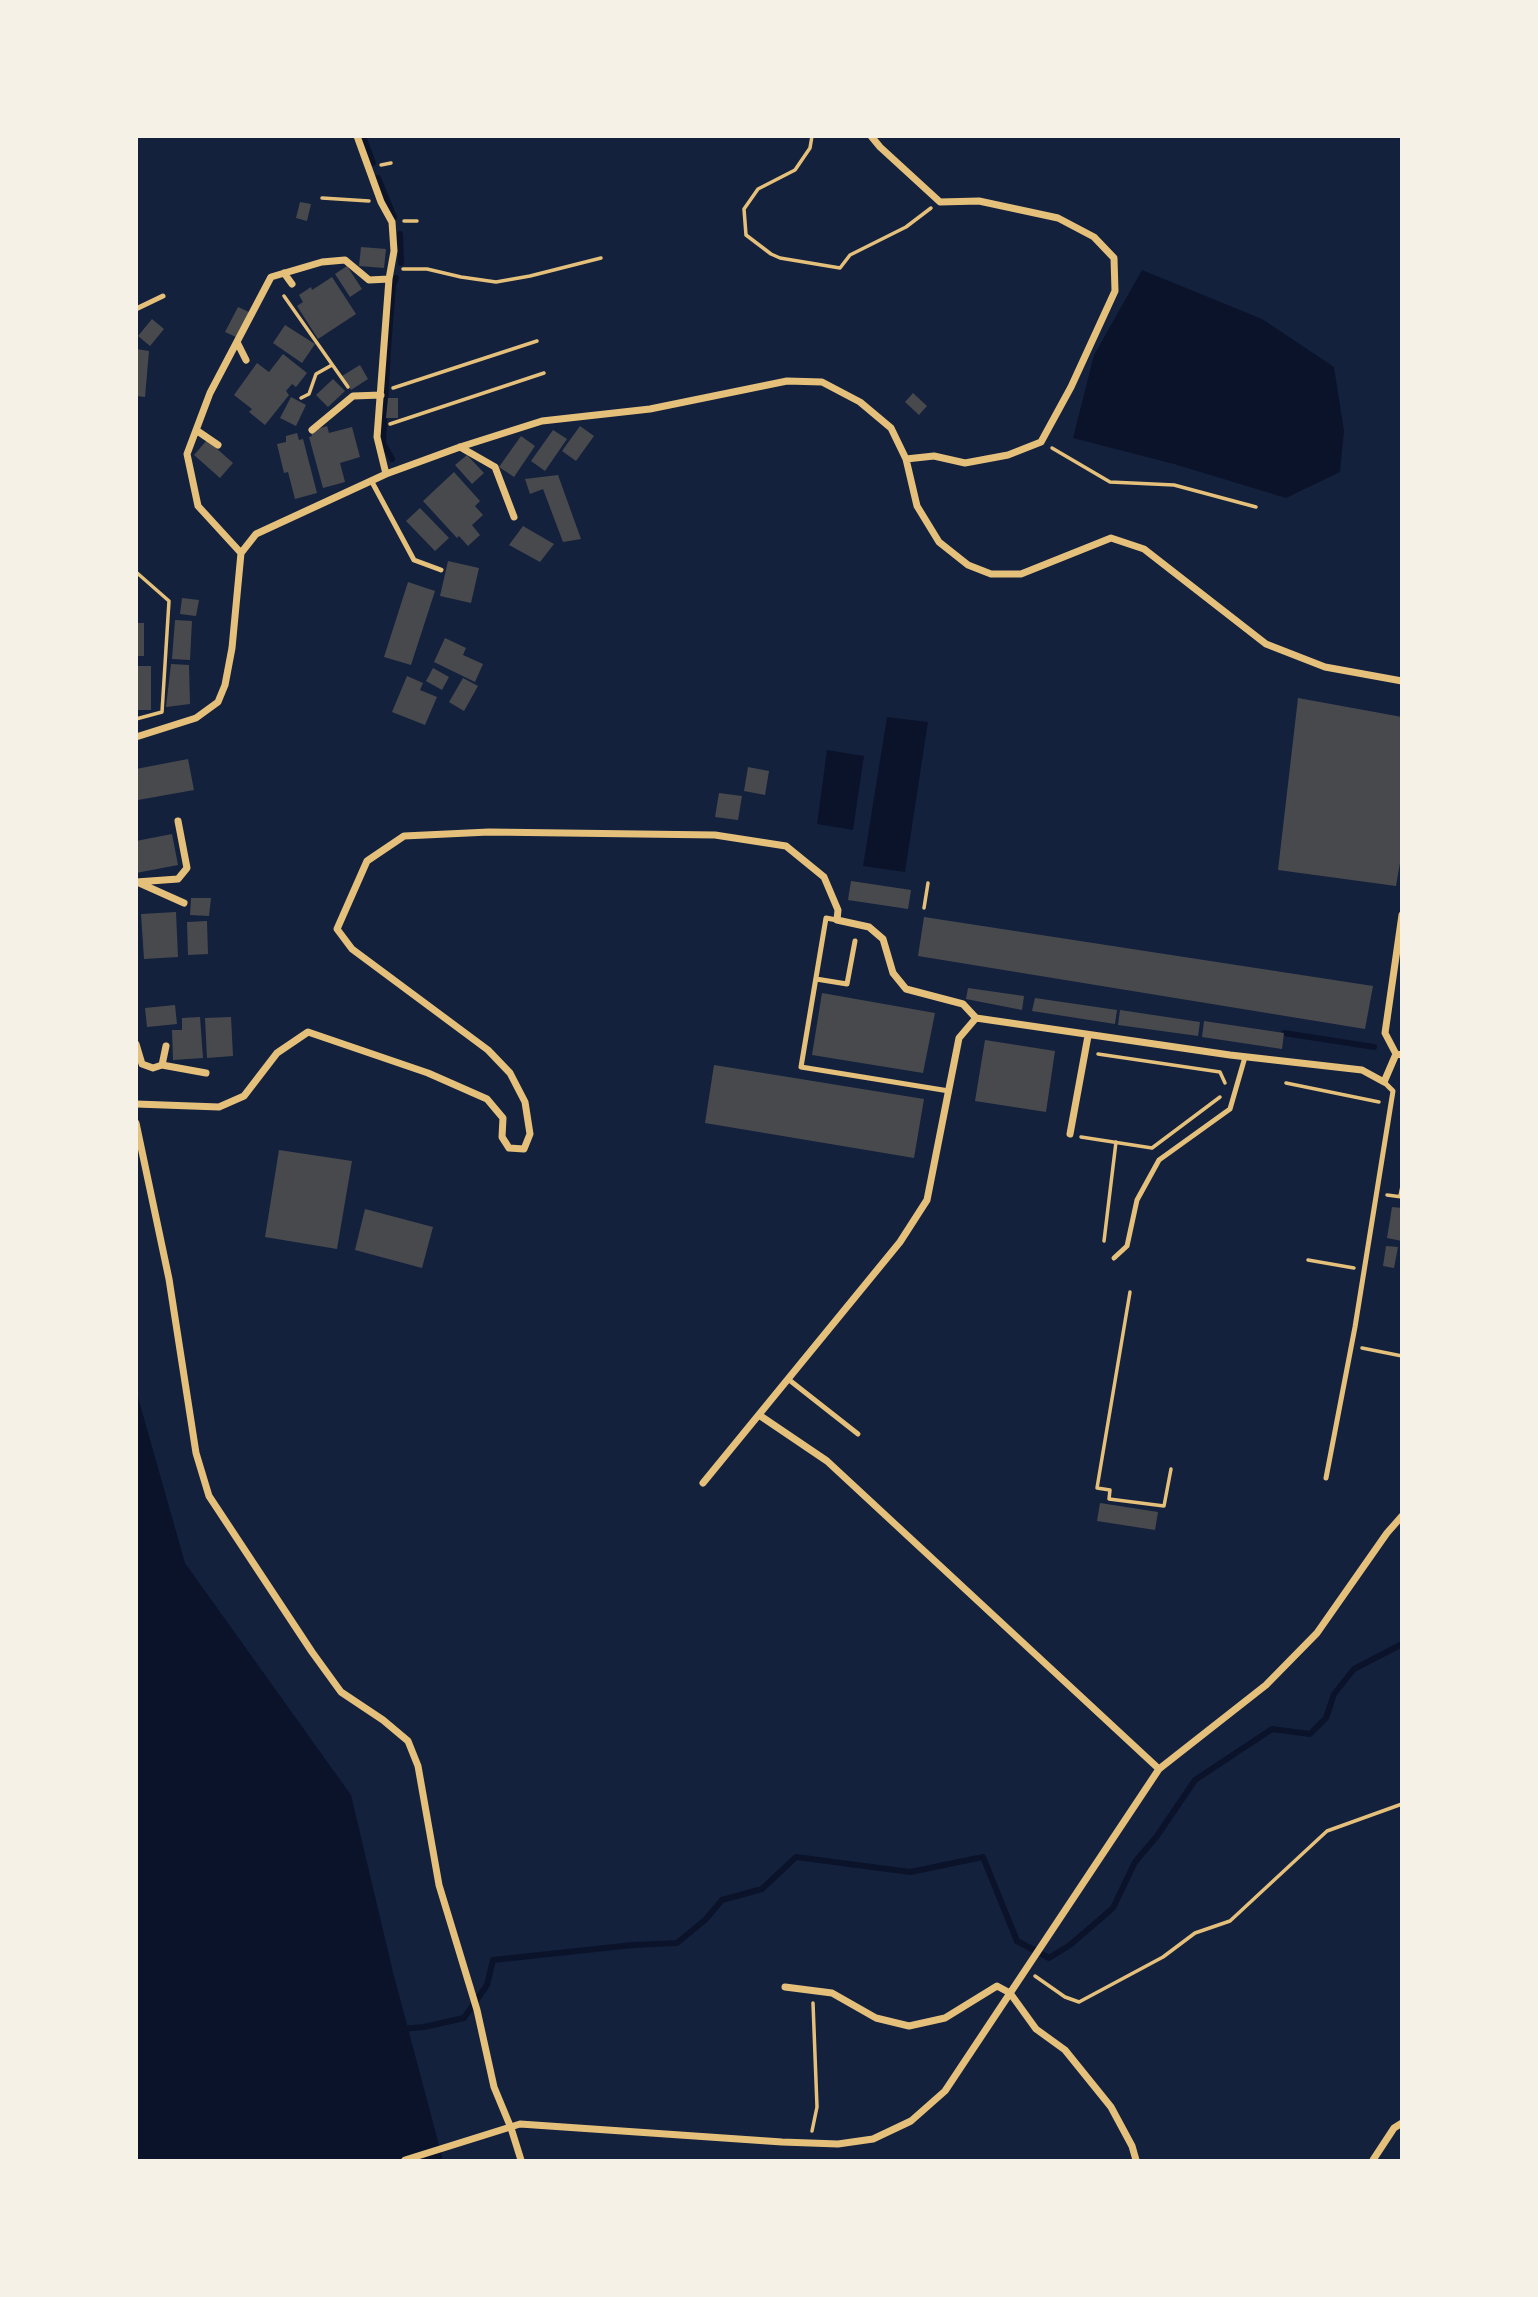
<!DOCTYPE html>
<style>
body{margin:0}
#map{position:relative;width:1538px;height:2297px;overflow:hidden;background:#14213d;font-family:"Nunito Sans",sans-serif}
canvas{display:block}
.frame{position:absolute;inset:0;border:138px solid #f6f1e7;pointer-events:none}
</style>
<div id="map">
<canvas width="1538" height="2297"></canvas>
<div class="frame"></div>
</div>
<script>
const ctx = document.querySelector('canvas').getContext('2d');
ctx.lineJoin = 'round';
function fill(path, color) {
  ctx.fillStyle = color;
  ctx.fill(path, 'evenodd');
}
function shape(rows) {
  const path = new Path2D();
  for (const r of rows) {
    path.moveTo(r[0], r[1]);
    for (let i = 2; i < r.length; i += 2) path.lineTo(r[i], r[i + 1]);
  }
  return path;
}
function stroke(path, color, width, dash) {
  ctx.strokeStyle = color;
  ctx.lineWidth = width;
  ctx.lineCap = dash ? 'butt' : 'round';
  ctx.setLineDash(dash || []);
  ctx.stroke(path);
}
fill(shape([
 [1142,270,1262,319,1334,367,1344,431,1340,472,1286,498,1174,464,1073,438,1094,355],
 [887,717,928,722,905,872,863,866],
 [827,750,864,756,853,830,817,824],
 [136,1390,185,1563,351,1795,393,1972,443,2160,137,2160]
]), '#0b132b');
stroke(shape([
 [363,136,373,163],
 [378,178,394,217],
 [400,234,401,263],
 [392,459,383,443,388,349,393,285,396,278],
 [1284,1033,1374,1047],
 [401,2029,424,2027,464,2018,487,1985,493,1960,633,1945,677,1943,705,1920,722,1900,762,1889,796,1857,910,1872,983,1857,1017,1941,1049,1958,1070,1945,1113,1908,1135,1862,1157,1836,1195,1780,1272,1729,1310,1734,1326,1718,1334,1694,1354,1669,1402,1644]
]), '#0b132b', 6);
fill(shape([
 [300,202,311,204,307,221,296,218],
 [361,247,386,249,384,268,359,266],
 [347,266,362,289,350,297,335,274],
 [332,277,356,314,318,339,297,306,303,302,299,295,311,287,312,290],
 [238,307,249,312,236,337,225,332],
 [152,319,164,329,150,346,138,336],
 [285,325,315,344,302,363,273,343],
 [136,349,149,351,145,397,136,396],
 [283,354,307,373,296,387,292,384,286,391,289,395,265,425,249,412,252,409,234,395,257,363,269,372],
 [360,365,368,379,351,390,342,376],
 [333,379,345,391,328,407,316,395],
 [913,393,927,406,919,415,905,402],
 [291,397,306,405,296,426,280,418],
 [388,398,398,398,398,418,386,418],
 [327,426,329,433,352,427,360,457,340,463,345,482,323,488,309,437,312,436,311,431],
 [580,426,594,436,576,461,562,451],
 [553,430,567,439,545,471,531,461],
 [297,433,299,440,303,439,317,493,295,499,288,472,284,473,277,444,286,442,286,436],
 [521,436,535,446,514,477,499,467],
 [207,440,233,463,220,478,194,455],
 [467,455,484,473,472,484,455,465],
 [454,472,480,501,475,506,483,515,472,525,480,535,468,546,459,536,457,538,423,501],
 [558,475,581,539,563,542,543,489,530,494,525,479],
 [420,508,449,538,435,551,406,521],
 [523,526,554,544,540,562,509,545],
 [448,561,479,568,471,603,440,596],
 [408,582,435,591,411,665,384,657],
 [182,598,199,600,196,616,180,614],
 [175,620,192,621,190,660,172,659],
 [136,623,144,623,144,656,136,656],
 [445,638,466,648,463,655,483,664,475,682,434,662],
 [171,664,189,665,190,704,166,707],
 [136,666,151,666,151,710,136,710],
 [433,668,449,677,442,690,426,681],
 [407,676,423,683,420,690,437,697,425,725,392,712],
 [463,678,478,686,464,711,449,702],
 [1298,698,1402,717,1402,851,1396,886,1278,870],
 [188,759,194,790,138,800,136,769],
 [748,767,769,771,765,795,744,791],
 [719,793,742,796,738,820,715,817],
 [172,834,178,865,136,873,136,841],
 [851,881,911,890,908,909,848,900],
 [191,898,211,898,209,916,190,915],
 [176,912,178,957,144,959,141,914],
 [924,917,1373,986,1365,1029,918,956],
 [207,921,208,954,188,955,187,922],
 [968,988,1024,996,1022,1010,966,999],
 [822,993,935,1013,923,1073,812,1055],
 [1035,998,1117,1010,1115,1024,1032,1011],
 [175,1005,177,1024,147,1027,145,1008],
 [1120,1010,1200,1022,1198,1036,1118,1025],
 [200,1017,203,1058,173,1060,172,1030,182,1030,182,1018],
 [231,1017,233,1056,207,1058,205,1018],
 [1204,1021,1284,1033,1282,1049,1202,1037],
 [985,1040,1055,1051,1046,1112,975,1101],
 [714,1065,924,1099,914,1158,705,1123],
 [279,1150,352,1161,337,1249,265,1237],
 [1392,1207,1402,1208,1402,1241,1387,1238],
 [365,1209,433,1227,422,1268,355,1250],
 [1386,1246,1398,1247,1394,1268,1383,1266],
 [1100,1503,1158,1512,1155,1530,1097,1521]
]), '#48494c');
stroke(shape([
 [812,136,810,148,795,170,758,189,744,209,746,235,771,254,780,258,840,268,850,255,906,227,931,208],
 [381,165,391,163],
 [322,198,369,201],
 [404,221,417,221],
 [403,269,427,269,461,277,496,282,530,276,601,258],
 [284,296,348,387],
 [393,388,537,341],
 [301,398,309,394,316,374,332,365],
 [390,424,544,373],
 [1052,448,1110,482,1174,485,1256,507],
 [136,572,169,601,162,712,136,719],
 [924,908,928,883],
 [1098,1054,1220,1072,1225,1083],
 [1286,1083,1379,1102],
 [1081,1137,1152,1148,1220,1097],
 [1387,1195,1402,1197],
 [1400,1196,1402,1186],
 [1104,1241,1116,1142],
 [1308,1260,1354,1268],
 [1130,1292,1097,1488,1110,1490,1109,1499,1164,1506,1171,1469],
 [1362,1348,1402,1356],
 [1035,1976,1065,1997,1079,2002,1163,1957,1195,1933,1230,1921,1327,1831,1402,1804],
 [812,2131,817,2107,813,2003]
]), '#e5c07b', 3.5);
stroke(shape([
 [136,309,163,296],
 [372,482,414,560,441,570],
 [837,920,826,918,801,1067,949,1091],
 [816,979,847,984,855,941],
 [1114,1258,1127,1246,1137,1200,1159,1160,1230,1109,1245,1057],
 [788,1379,858,1434],
 [1326,1478,1355,1327,1393,1091,1384,1082]
]), '#e5c07b', 5);
stroke(shape([
 [357,136,381,202,392,222,394,251,389,279],
 [871,136,880,147,940,202,979,201,1058,218,1094,237,1114,258,1115,291,1071,387,1041,442,1008,455,965,463,934,456,906,459],
 [284,273,292,284],
 [237,342,246,360],
 [196,430,218,445],
 [312,430,353,396,381,395],
 [460,447,495,467,514,517],
 [241,553,198,506,187,454,210,393,271,277,322,262,345,260,369,280,389,279,377,437,386,474],
 [136,737,196,718,218,702,225,685,232,648,241,553,256,534,386,474,460,447,542,421,650,409,787,381,822,382,860,402,891,428,906,459,917,506,939,542,968,565,991,574,1021,574,1111,538,1144,549,1266,644,1325,667,1402,681],
 [136,882,178,879,187,868,178,821],
 [137,882,184,903],
 [136,1044,142,1064,153,1068,162,1065,206,1073],
 [1396,1054,1385,1033,1402,915],
 [162,1065,166,1046],
 [136,1104,219,1107,244,1096,277,1053,308,1032,428,1073,487,1099,503,1118,502,1137,509,1148,524,1149,530,1134,525,1102,510,1073,488,1050,352,949,337,929,367,861,404,836,489,832,715,835,786,846,824,877,838,910,837,920,869,927,883,939,893,973,906,989,963,1004,976,1018],
 [136,1123,169,1279,196,1453,209,1496,312,1652,341,1692,383,1720,408,1741,418,1766,439,1885,477,2010,494,2087,511,2128,521,2160],
 [1070,1134,1088,1036],
 [759,1415,827,1461,1159,1769],
 [703,1483,900,1242,927,1200,959,1038,976,1018,1230,1055,1362,1070,1384,1082,1396,1054,1402,1055],
 [785,1987,832,1993,876,2018,909,2026,945,2018,997,1986,1010,1993,1036,2029,1065,2050,1111,2107,1132,2146,1136,2160],
 [405,2160,520,2124,782,2142,838,2144,873,2139,911,2121,945,2091,1159,1769,1266,1685,1317,1633,1387,1533,1402,1516],
 [1373,2160,1394,2128,1402,2123]
]), '#e5c07b', 7);
</script>
